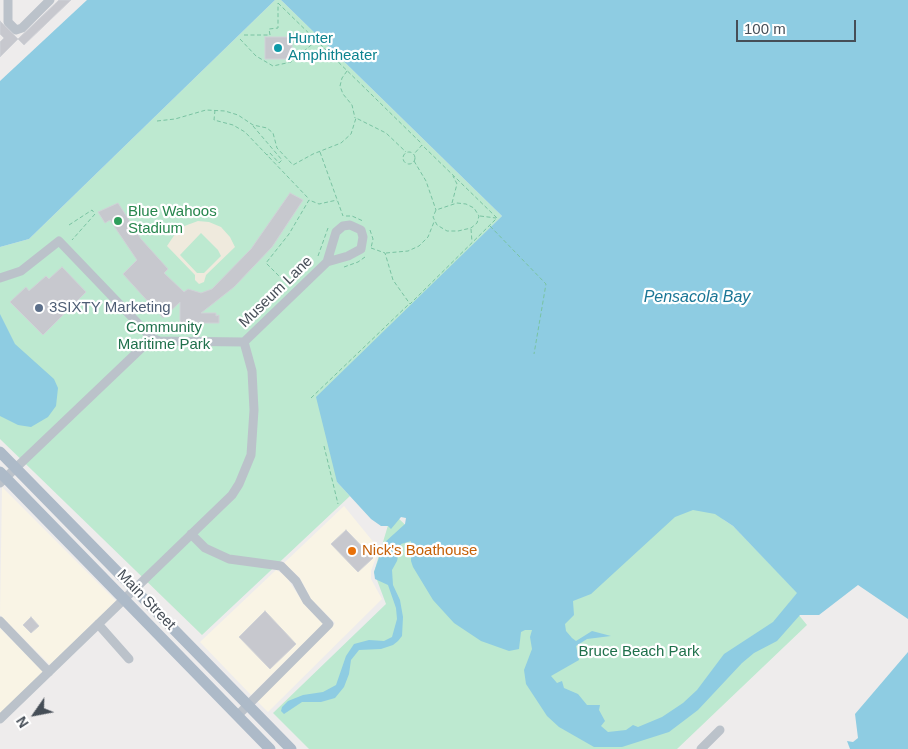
<!DOCTYPE html>
<style>
body{margin:0}
#map{position:relative;width:908px;height:749px;overflow:hidden;background:#eeecec;font-family:Helvetica,sans-serif}
canvas{display:block}
.north{position:absolute;left:10px;top:689px;width:50px;height:50px;-webkit-text-stroke:4px #fff;paint-order:stroke;rotate:237deg;font-size:14px;font-weight:700;line-height:20px;text-align:center;color:#464e57}
.north::after{content:'';display:block;margin:auto;width:18px;height:22px;background:#464e57;clip-path:polygon(50% 0,100% 100%,50% 72%,0 100%)}
.scale{position:absolute;left:736px;top:20px;width:120px;height:22px;box-sizing:border-box;border:2px solid #464e57;border-top:0;padding-left:6px;font-size:15px;line-height:18px;white-space:nowrap;color:#464e57;-webkit-text-stroke:4px #fff;paint-order:stroke}
</style>
<div id="map">
<canvas width="908" height="749"></canvas>
<div class="north">N</div>
<div class="scale">100 m</div>
</div>
<script>
const ctx = document.querySelector('canvas').getContext('2d');
ctx.lineJoin = 'round';
function fill(path, color) {
  ctx.fillStyle = color;
  ctx.fill(path, 'evenodd');
}
function shape(rows) {
  const path = new Path2D();
  for (const r of rows) {
    if (r.length === 3) {
      path.moveTo(r[0] + r[2], r[1]);
      path.arc(r[0], r[1], r[2], 0, 2 * Math.PI);
      continue;
    }
    path.moveTo(r[0], r[1]);
    for (let i = 2; i < r.length; i += 2) path.lineTo(r[i], r[i + 1]);
  }
  return path;
}
function stroke(path, color, width, dash) {
  ctx.strokeStyle = color;
  ctx.lineWidth = width;
  ctx.lineCap = dash ? 'butt' : 'round';
  ctx.setLineDash(dash || []);
  ctx.stroke(path);
}
function label(font, color, halo, rows, align = 'center') {
  ctx.font = font + ' Helvetica,sans-serif';
  ctx.lineWidth = 4.5;
  ctx.setLineDash([]);
  ctx.textBaseline = 'middle';
  ctx.strokeStyle = halo;
  ctx.fillStyle = color;
  for (const [text, x, y, turn = 0] of rows) {
    ctx.save();
    ctx.translate(x, y);
    ctx.rotate((+turn || 0) * Math.PI / 180);
    ctx.textAlign = isNaN(turn) ? turn : align;
    if (halo) ctx.strokeText(text, 0, 0);
    ctx.fillText(text, 0, 0);
    ctx.restore();
  }
}
fill(shape([
 [2,487,116,601,50,665,0,615],
 [344,506,379,549,371,571,371,579,382,599,268,712,257,701,335,623,311,599,300,578,284,563],
 [276,570,285,575,304,604,323,624,251,695,200,642],
 [0,628,43,672,0,714]
]), '#f9f4e5');
fill(shape([
 [275,0,281,0,502,216,447,271,337,482,350,496,202,635,0,439,0,247,29,239],
 [694,483,724,520,733,526,798,593,789,603,807,625,677,749,309,749,273,713,386,604,374,572,392,512,427,546]
]), '#bde9d0');
fill(shape([
 [198,221,209,222,221,227,230,237,235,247,206,275,204,282,199,284,195,280,195,275,167,246,179,228],
 [201,233,218,250,221,256,204,273,197,273,180,255]
]), '#efeadd');
fill(shape([
 [87,0,275,0,29,239,0,247,0,81],
 [281,0,908,0,908,619,858,585,819,615,800,615,777,641,754,653,742,663,698,710,669,732,622,747,594,747,559,727,547,716,526,684,524,670,532,649,530,637,532,630,525,630,521,632,519,649,509,651,481,641,454,623,433,600,413,567,411,561,411,541,401,544,397,561,392,570,393,585,400,600,403,617,402,636,398,641,393,645,381,649,359,650,351,660,349,674,344,687,335,698,321,702,302,702,284,714,281,711,282,707,288,701,303,695,323,692,336,685,346,656,354,644,369,640,384,641,392,637,397,619,396,608,388,585,375,579,374,572,384,543,405,524,406,518,401,517,391,529,388,526,381,526,371,519,337,482,316,397,502,216],
 [693,510,715,514,733,526,797,593,773,622,724,654,697,690,683,703,662,717,638,727,633,725,626,730,608,732,601,726,605,721,599,710,600,705,587,705,578,694,564,688,562,681,557,683,551,676,579,660,576,646,587,639,611,636,592,631,576,641,572,638,566,631,565,624,574,615,573,601,591,594,675,517],
 [0,314,15,344,54,379,58,388,56,406,48,417,31,427,18,425,0,416],
 [908,652,908,749,850,749,847,741,853,742,858,738,855,714]
]), '#8ecce2');
const building = shape([
 [59,0,71,0,24,45,18,39,59,0],
 [0,21,18,39,0,57,0,42,4,38,0,34,0,21],
 [265,37,292,37,292,59,265,59,265,37],
 [290,193,303,200,272,247,234,287,201,313,216,313,216,316,219,315,219,323,180,323,180,302,163,318,123,274,137,260,110,220,105,223,98,212,118,203,141,239,168,269,164,273,184,292,188,289,201,293,212,289,251,249,290,193],
 [62,267,86,292,43,335,10,302,26,287,29,291,46,276,49,279,62,267],
 [346,530,373,558,358,572,331,544,346,530],
 [265,611,296,644,270,669,239,637,265,611],
 [31,617,39,626,31,633,23,625,31,617]
]);
fill(building, '#c7c8ce');
stroke(building, '#d0d2d7', 1);
stroke(shape([
 [278,3,422,144],
 [244,35,270,35,269,29,278,28,278,3],
 [240,39,256,56,273,66,291,62,316,41],
 [347,71,342,78,340,86,343,94,352,105,355,118],
 [215,110,214,120,233,125,245,132,309,199],
 [157,121,175,119,206,110,225,111,238,115,253,125,267,128,273,133,277,148,293,165,313,154,341,143,351,134,356,118,386,133,406,152],
 [253,126,282,160,279,163,270,153,267,155],
 [320,152,343,216],
 [409,158,6],
 [414,161,426,181,436,210],
 [452,203,457,184,453,176],
 [457,203,466,204,474,208,479,216,477,223,471,228,458,231,447,231,437,225,433,217,436,210,457,203],
 [346,216,352,216,363,221],
 [480,216,496,218],
 [69,225,92,210,95,214,72,240],
 [490,226,546,284,534,354],
 [471,229,472,242],
 [370,230,373,239,371,248],
 [371,248,385,253,393,280,410,304,497,218,422,145,414,154],
 [386,253,408,251,419,246,428,237,434,222],
 [318,256,328,228],
 [344,267,358,262,365,257],
 [288,285,266,263,289,234,309,200,319,204,337,200],
 [311,398,409,304],
 [324,446,338,504]
]), '#79c3a2', 1, [4, 2.5]);
stroke(shape([
 [8,0,8,22,16,30,22,28,50,0],
 [0,278,21,271,59,241,152,338,159,341,244,342],
 [244,342,327,262,348,256,361,249,363,237,361,230,350,225,343,226,336,232,327,262],
 [0,483,152,338],
 [191,534,205,548,229,559,281,566,296,581,307,601,329,624,238,715],
 [0,621,49,672],
 [98,624,129,659],
 [0,719,232,495,239,484,251,455,254,410,252,371,244,342],
 [701,749,720,730]
]), '#bbc2ca', 9);
stroke(shape([
 [0,452,291,749],
 [0,472,270,749]
]), '#adbac8', 11);
for (const [x, y, r, color] of [
 [278,48,5,"#0f9aa8"],
 [118,221,5,"#2e9e5b"],
 [39,308,5,"#5c6f8a"],
 [352,551,5,"#e8710a"]
]) {
  const dot = new Path2D();
  dot.arc(x, y, r, 0, 2 * Math.PI);
  ctx.fillStyle = color;
  ctx.fill(dot);
  stroke(dot, '#fff', 2);
}
label('15px', '#0d838f', '#fff', [
 ["Hunter",288,39],
 ["Amphitheater",288,56]
], 'left');
label('15px', '#27864d', '#fff', [
 ["Blue Wahoos",128,212],
 ["Stadium",128,229]
], 'left');
label('15px', '#464e57', '#fff', [
 ["Museum Lane",276,292,-44],
 ["Main Street",146,600,46]
]);
label('15px', '#4e5e75', '#fff', [
 ["3SIXTY Marketing",49,308]
], 'left');
label('15px', '#1f704b', '#fff', [
 ["Community",164,328],
 ["Maritime Park",164,345],
 ["Bruce Beach Park",639,652]
]);
label('15px', '#c56008', '#fff', [
 ["Nick's Boathouse",362,551]
], 'left');
label('italic 16px', '#1a7696', '#fff', [
 ["Pensacola Bay",697,298]
]);
</script>
